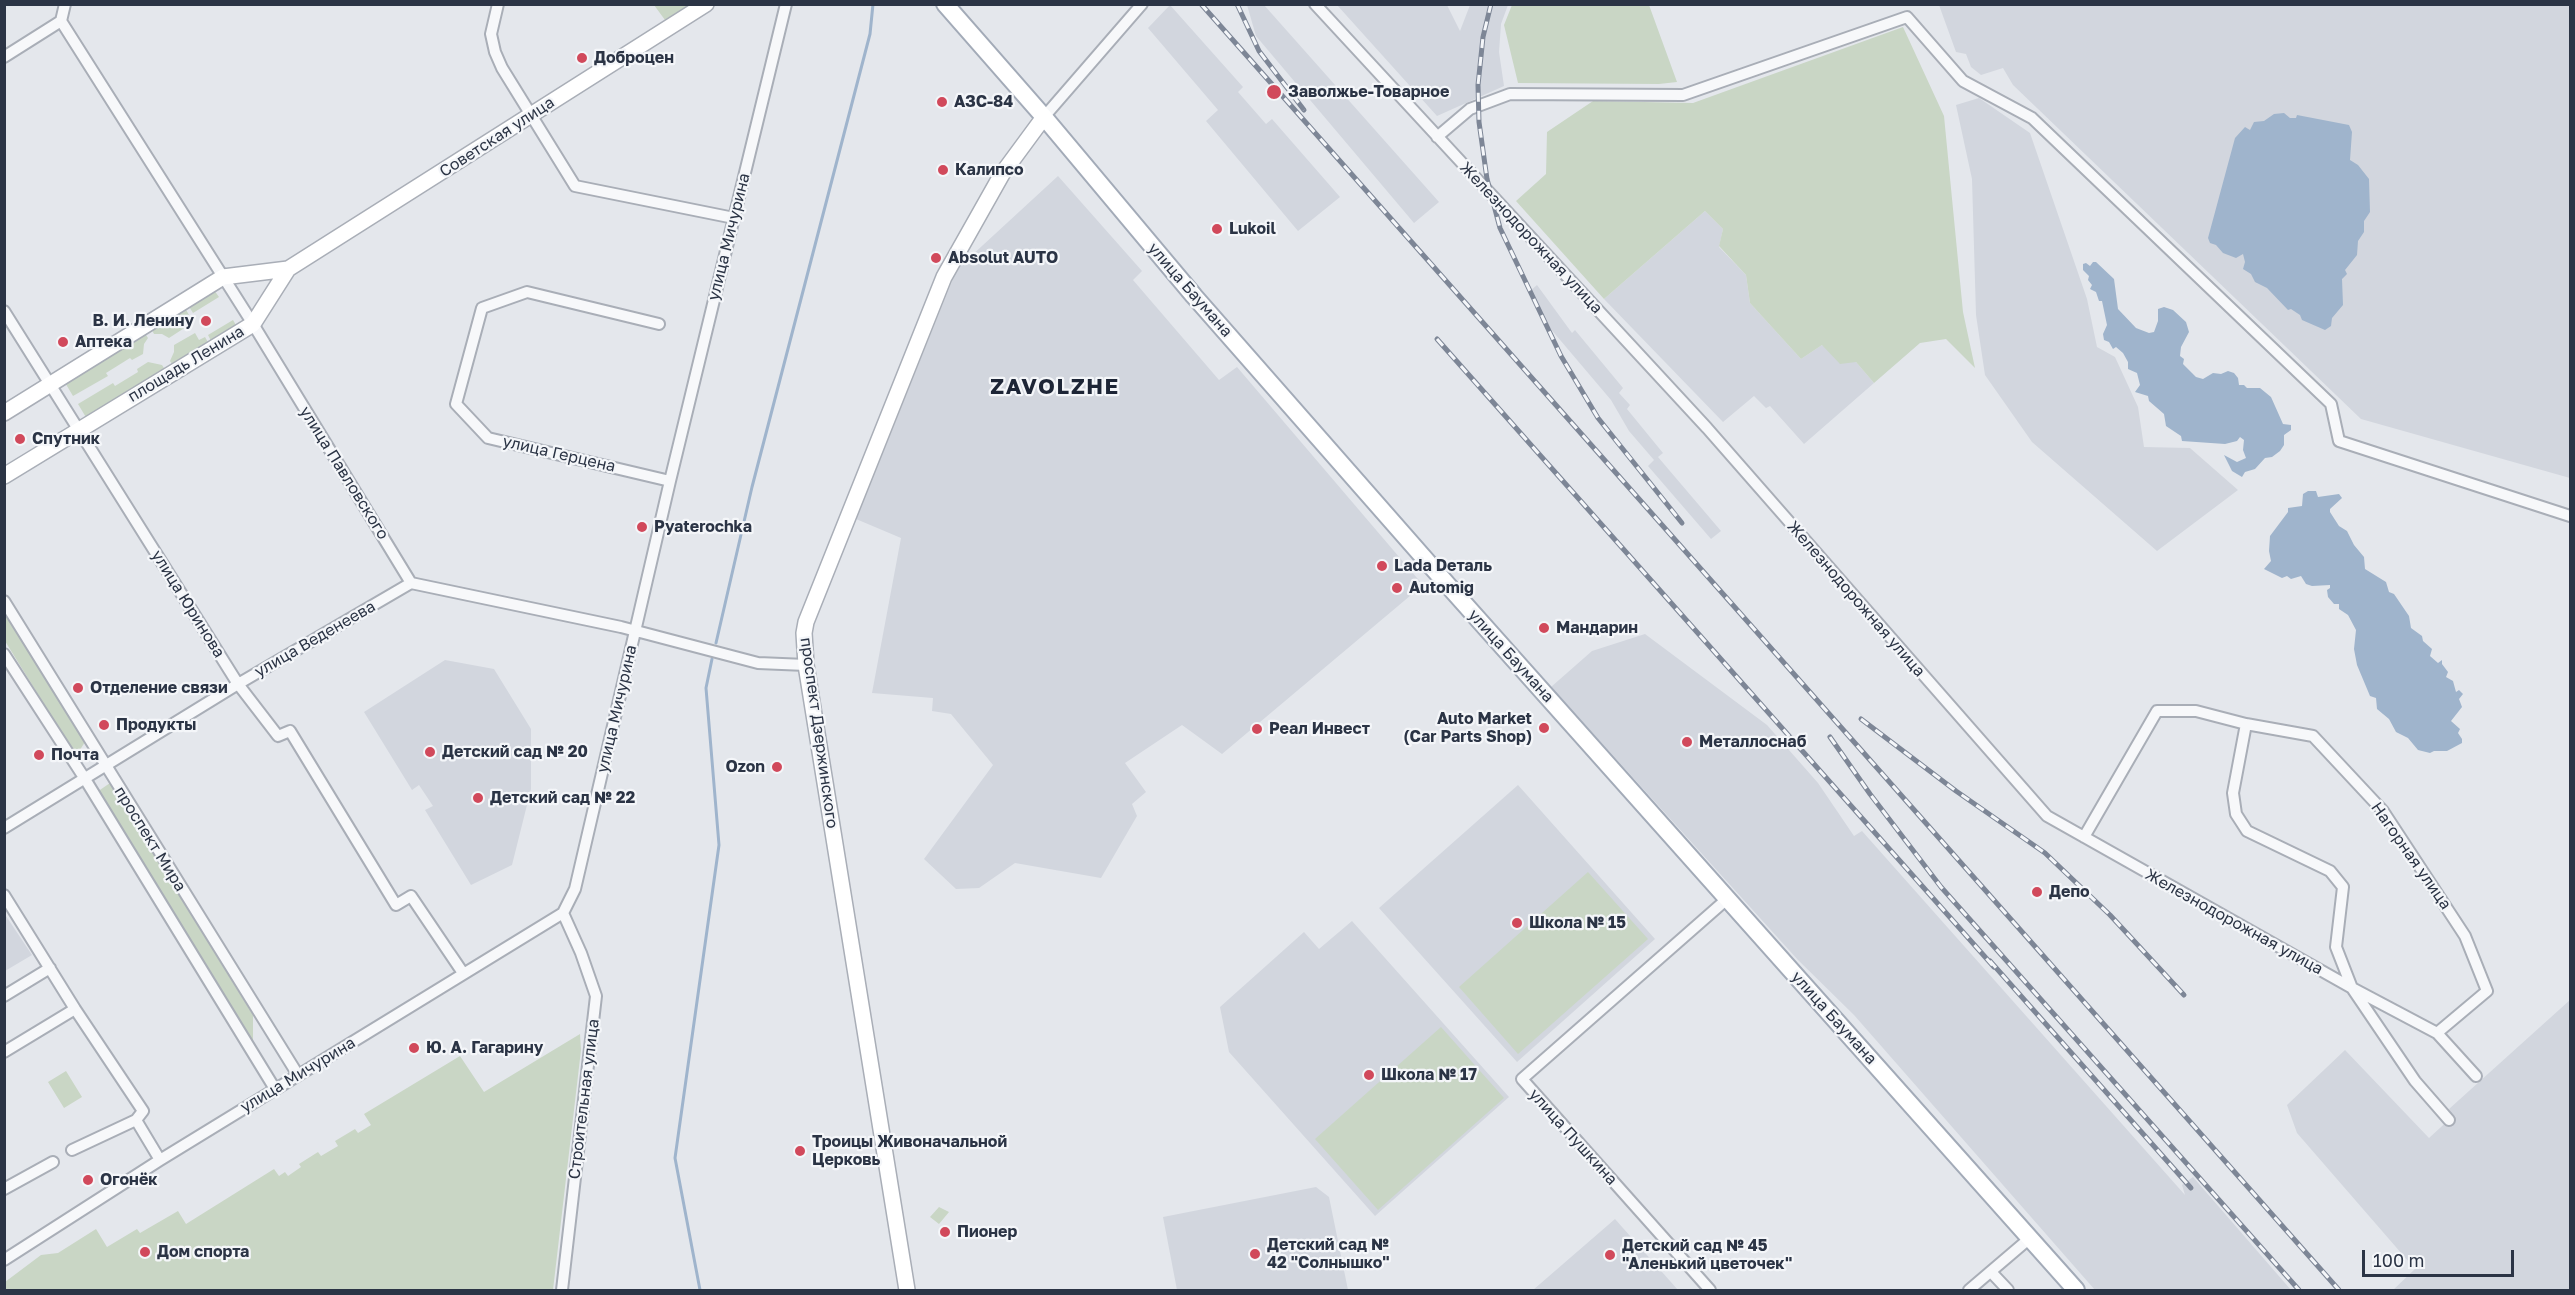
<!DOCTYPE html>
<meta charset="utf-8">
<style>
body{margin:0}
#map{position:relative;width:2575px;height:1295px;overflow:hidden;background:#e4e7ec;font-family:"Golos Text",sans-serif}
canvas{display:block}
.frame{position:absolute;inset:0;border:6px solid #2b3445;pointer-events:none}
.scale{position:absolute;left:2362px;top:1250px;width:152px;height:27px;box-sizing:border-box;border:3px solid #2b3445;border-top:0;padding-left:8px;font-size:18px;line-height:21px;white-space:nowrap;color:#2b3445;-webkit-text-stroke:4px #f4f6f9;paint-order:stroke}
</style>
<div id="map">
<canvas width="2575" height="1295"></canvas>
<div class="frame"></div>
<div class="scale">100 m</div>
</div>
<script>
const ctx = document.querySelector('canvas').getContext('2d');
ctx.lineJoin = 'round';
function fill(path, color) {
  ctx.fillStyle = color;
  ctx.fill(path, 'evenodd');
}
function shape(rows) {
  const path = new Path2D();
  for (const r of rows) {
    path.moveTo(r[0], r[1]);
    for (let i = 2; i < r.length; i += 2) path.lineTo(r[i], r[i + 1]);
  }
  return path;
}
function stroke(path, color, width, dash) {
  ctx.strokeStyle = color;
  ctx.lineWidth = width;
  ctx.lineCap = dash ? 'butt' : 'round';
  ctx.setLineDash(dash || []);
  ctx.stroke(path);
}
function label(font, color, halo, rows, align = 'center') {
  ctx.font = font + ' "Golos Text",sans-serif';
  ctx.lineWidth = 4.5;
  ctx.setLineDash([]);
  ctx.textBaseline = 'middle';
  ctx.strokeStyle = halo;
  ctx.fillStyle = color;
  for (const [text, x, y, turn = 0] of rows) {
    ctx.save();
    ctx.translate(x, y);
    ctx.rotate((+turn || 0) * Math.PI / 180);
    ctx.textAlign = isNaN(turn) ? turn : align;
    if (halo) ctx.strokeText(text, 0, 0);
    ctx.fillText(text, 0, 0);
    ctx.restore();
  }
}
fill(shape([
 [1170,5,1243,87,1238,92,1266,124,1272,119,1340,197,1298,231,1206,121,1218,110,1148,28],
 [1247,5,1264,5,1439,202,1414,223,1256,36],
 [1337,5,1447,5,1460,31,1470,5,1508,5,1501,24,1499,52,1504,86,1437,116],
 [1939,5,2570,5,2570,478,2361,419,2013,85,2003,68,1981,75,1971,67,1966,54,1956,52],
 [1979,98,2030,133,2087,299,2097,347,2115,357,2138,407,2144,447,2190,448,2238,490,2157,551,2032,442,1985,375,1976,315,1972,179,1956,105],
 [1058,176,1142,271,1133,280,1219,380,1237,367,1423,585,1222,754,1182,725,1125,763,1146,792,1132,804,1137,816,1101,878,1015,863,979,888,956,889,924,859,993,765,951,714,932,711,933,698,872,693,901,538,856,519,957,269],
 [1705,211,1723,229,1719,247,1746,275,1750,303,1801,359,1822,345,1856,362,1874,383,1804,444,1770,406,1766,408,1754,396,1723,422,1604,299],
 [1537,285,1572,333,1575,330,1623,388,1619,393,1630,405,1627,409,1663,453,1658,457,1721,531,1711,539,1648,466,1654,460,1629,431,1611,400,1544,321,1529,292],
 [1645,634,1767,725,1818,783,1854,836,1862,831,2185,1195,2182,1185,2193,1177,2291,1290,2095,1290,1854,1015,1798,960,1551,687,1592,651],
 [445,660,494,669,531,729,531,789,512,865,471,885,425,810,433,806,419,785,412,790,364,712],
 [1518,785,1655,939,1517,1062,1379,908],
 [4,913,32,955,5,971,4,971],
 [1352,921,1509,1097,1375,1216,1229,1052,1220,1007,1304,932,1319,949],
 [2570,1000,2570,1290,2393,1290,2415,1269,2297,1133,2287,1105,2345,1050,2429,1138,2453,1116,2449,1109],
 [1316,1187,1329,1197,1348,1290,1177,1290,1163,1217],
 [1615,1219,1678,1290,1533,1290]
]), '#d2d6de');
fill(shape([
 [654,5,689,5,665,20],
 [1512,5,1649,5,1677,82,1659,84,1518,83,1504,25],
 [1903,27,1944,116,1963,312,1975,368,1946,339,1920,343,1874,383,1856,362,1840,364,1822,345,1801,359,1750,303,1746,275,1719,246,1723,229,1705,211,1604,299,1516,201,1546,174,1547,132,1593,101,1693,103],
 [214,290,219,297,193,313,188,305],
 [185,308,189,315,185,318,189,325,169,338,162,334,154,334,151,328],
 [233,320,237,327,212,343,208,335],
 [144,332,148,338,144,344,143,354,132,360,130,358,106,373,108,376,73,396,64,381],
 [195,333,199,340,205,337,209,344,173,366,170,361,174,352,174,345],
 [148,362,162,365,166,371,87,419,78,404,113,383,115,386,138,372,137,369],
 [4,613,85,742,76,756,5,641],
 [110,783,253,1015,253,1045,97,792],
 [1588,872,1648,939,1518,1054,1459,987],
 [1441,1027,1504,1098,1378,1210,1315,1139],
 [580,1034,581,1050,553,1290,5,1290,5,1282,41,1255,58,1253,96,1229,107,1247,137,1229,140,1233,178,1211,186,1224,274,1169,279,1176,285,1172,288,1176,301,1167,299,1164,318,1152,321,1156,338,1146,335,1141,355,1129,358,1133,371,1125,364,1114,460,1056,484,1092],
 [66,1071,82,1097,64,1108,48,1082],
 [939,1207,949,1212,939,1224,930,1217]
]), '#c9d6c5');
fill(shape([
 [2284,113,2290,118,2296,118,2297,115,2349,125,2352,132,2350,160,2358,165,2369,179,2370,212,2364,221,2364,232,2358,241,2357,255,2345,270,2347,274,2342,279,2343,305,2332,318,2331,326,2325,330,2302,320,2300,315,2291,309,2288,310,2267,288,2255,282,2251,274,2243,269,2245,262,2243,254,2236,258,2223,253,2216,245,2210,243,2208,238,2235,138,2245,127,2250,130,2254,122,2264,121,2274,114],
 [2093,262,2096,262,2114,279,2118,309,2136,328,2149,333,2154,332,2158,321,2158,309,2164,307,2173,310,2186,322,2189,332,2181,347,2180,356,2184,359,2183,364,2196,377,2203,379,2213,373,2221,374,2228,371,2234,373,2238,378,2239,385,2244,385,2247,388,2260,388,2271,397,2283,424,2291,425,2291,430,2284,435,2284,445,2280,451,2272,457,2265,458,2255,469,2245,472,2242,477,2232,471,2224,455,2237,462,2246,458,2243,450,2244,440,2240,437,2237,441,2225,444,2182,441,2181,436,2166,426,2164,414,2149,401,2148,396,2135,392,2140,385,2137,373,2128,369,2128,362,2123,353,2116,347,2113,349,2109,342,2104,340,2103,334,2107,325,2102,301,2099,301,2096,292,2090,289,2092,285,2088,280,2089,276,2083,270,2083,264,2086,263,2090,266],
 [2308,491,2316,491,2318,497,2339,494,2342,498,2330,509,2330,512,2339,526,2347,531,2354,545,2364,557,2365,569,2386,582,2389,592,2394,594,2409,616,2411,628,2422,636,2423,641,2432,649,2430,656,2438,663,2442,660,2442,664,2448,672,2446,677,2453,681,2456,692,2459,690,2463,694,2459,699,2462,707,2451,721,2460,729,2458,733,2462,739,2462,743,2447,751,2434,751,2430,753,2418,750,2408,738,2396,732,2389,719,2377,709,2376,698,2370,696,2357,665,2354,649,2356,630,2348,615,2339,609,2339,604,2334,604,2328,597,2327,590,2330,588,2330,585,2312,586,2306,584,2301,576,2291,579,2287,576,2282,578,2264,569,2271,561,2269,551,2270,536,2288,512,2288,508,2302,506,2303,494]
]), '#9fb4cc');
stroke(shape([
 [716,643,752,487,870,34,873,4],
 [700,1290,675,1158,719,845,706,688,712,659]
]), '#9fb4cc', 3);
const street = shape([
 [498,4,491,34,495,52,502,68,575,186,734,218],
 [1315,4,1707,428,2047,816,2352,988,2415,1081,2449,1120],
 [61,21,253,324,411,583,621,627,758,663,806,665],
 [4,57,61,21,65,4],
 [1044,117,1142,4],
 [1437,137,1470,109,1510,94,1683,95,1907,17,1963,81,2032,118,2331,404,2339,441,2570,516],
 [4,311,238,684,278,736,290,731,396,905,411,896,463,973],
 [659,324,527,292,482,308,456,404,488,438,670,481],
 [4,601,298,1075],
 [4,654,85,779,275,1089],
 [2246,724,2233,793,2236,814,2247,831,2330,871,2343,887,2336,947,2352,988,2437,1033,2476,1076],
 [4,828,238,684,411,583],
 [2084,837,2157,711,2196,711,2246,724,2313,736,2383,811,2465,936,2487,991,2437,1033],
 [4,895,75,1009,143,1111,136,1120,160,1160],
 [4,996,50,968],
 [4,1052,75,1009],
 [72,1150,136,1120],
 [4,1189,53,1162],
 [4,1260,160,1160,563,913,575,889,670,481,786,4],
 [1991,1272,2008,1290],
 [562,1290,596,996,581,953,563,913],
 [1710,1290,1522,1079,1727,899],
 [1969,1290,2030,1238]
]);
const secondary = shape([
 [4,413,223,277,288,269,706,4],
 [4,476,253,324,288,269],
 [907,1290,806,665,804,633,806,622,944,277,1002,174,1044,117]
]);
const primary = shape([
 [945,4,1044,117,1194,296,1453,591,2076,1290]
]);
stroke(street, '#a9aeb7', 14);
stroke(secondary, '#a9aeb7', 18);
stroke(primary, '#a3abb8', 20);
stroke(street, '#f7f8fa', 10);
stroke(secondary, '#fff', 15);
stroke(primary, '#fff', 16);
const rail = shape([
 [1201,4,2339,1290],
 [1237,4,1259,51,1304,110],
 [1491,4,1483,37,1478,85,1479,122,1487,179,1500,228,1561,356,1598,418,1682,523],
 [1437,339,1994,967],
 [1861,719,1956,791,2045,853,2110,915,2184,995],
 [1830,737,1870,794,1941,887,2299,1290],
 [1990,961,2191,1188]
]);
stroke(rail, '#7d8696', 5);
stroke(rail, '#f4f6f9', 3, [9]);
for (const [x, y, r, color] of [
 [582,58,6,"#d1495b"],
 [1274,92,8,"#d1495b"],
 [942,102,6,"#d1495b"],
 [943,170,6,"#d1495b"],
 [1217,229,6,"#d1495b"],
 [936,258,6,"#d1495b"],
 [206,321,6,"#d1495b"],
 [63,342,6,"#d1495b"],
 [20,439,6,"#d1495b"],
 [642,527,6,"#d1495b"],
 [1382,566,6,"#d1495b"],
 [1397,588,6,"#d1495b"],
 [1544,628,6,"#d1495b"],
 [78,688,6,"#d1495b"],
 [104,725,6,"#d1495b"],
 [1544,728,6,"#d1495b"],
 [1257,729,6,"#d1495b"],
 [1687,742,6,"#d1495b"],
 [430,752,6,"#d1495b"],
 [39,755,6,"#d1495b"],
 [777,767,6,"#d1495b"],
 [478,798,6,"#d1495b"],
 [2037,892,6,"#d1495b"],
 [1517,923,6,"#d1495b"],
 [414,1048,6,"#d1495b"],
 [1369,1075,6,"#d1495b"],
 [800,1151,6,"#d1495b"],
 [88,1180,6,"#d1495b"],
 [945,1232,6,"#d1495b"],
 [145,1252,6,"#d1495b"],
 [1255,1254,6,"#d1495b"],
 [1610,1255,6,"#d1495b"]
]) {
  const dot = new Path2D();
  dot.arc(x, y, r, 0, 2 * Math.PI);
  ctx.fillStyle = color;
  ctx.fill(dot);
  stroke(dot, '#f4f6f9', 2);
}
label('bold 16px', '#2b3445', '#f4f6f9', [
 ["Доброцен",594,58],
 ["Заволжье-Товарное",1288,92],
 ["АЗС-84",954,102],
 ["Калипсо",955,170],
 ["Lukoil",1229,229],
 ["Absolut AUTO",948,258],
 ["В. И. Ленину",194,321,"right"],
 ["Аптека",75,342],
 ["Спутник",32,439],
 ["Pyaterochka",654,527],
 ["Lada Dеталь",1394,566],
 ["Automig",1409,588],
 ["Мандарин",1556,628],
 ["Отделение связи",90,688],
 ["Auto Market",1532,719,"right"],
 ["(Car Parts Shop)",1532,737,"right"],
 ["Продукты",116,725],
 ["Реал Инвест",1269,729],
 ["Металлоснаб",1699,742],
 ["Детский сад № 20",442,752],
 ["Почта",51,755],
 ["Ozon",765,767,"right"],
 ["Детский сад № 22",490,798],
 ["Депо",2049,892],
 ["Школа № 15",1529,923],
 ["Ю. А. Гагарину",426,1048],
 ["Школа № 17",1381,1075],
 ["Троицы Живоначальной",812,1142],
 ["Церковь",812,1160],
 ["Огонёк",100,1180],
 ["Пионер",957,1232],
 ["Детский сад №",1267,1245],
 ["42 \"Солнышко\"",1267,1263],
 ["Детский сад № 45",1622,1246],
 ["\"Аленький цветочек\"",1622,1264],
 ["Дом спорта",157,1252]
], 'left');
label('16px', '#2b3445', '#f4f6f9', [
 ["Советская улица",497,137,-33],
 ["улица Мичурина",729,237,-76],
 ["Железнодорожная улица",1531,238,47],
 ["улица Баумана",1190,290,49],
 ["площадь Ленина",186,364,-31],
 ["улица Герцена",559,454,13],
 ["улица Павловского",344,473,58],
 ["Железнодорожная улица",1856,599,49],
 ["улица Юринова",188,604,58],
 ["улица Веденеева",315,639,-30],
 ["улица Баумана",1511,656,48],
 ["улица Мичурина",617,709,-77],
 ["проспект Дзержинского",819,733,82],
 ["проспект Мира",150,839,58],
 ["Нагорная улица",2411,856,55],
 ["Железнодорожная улица",2234,922,29],
 ["улица Баумана",1834,1018,48],
 ["улица Мичурина",298,1075,-31],
 ["Строительная улица",584,1099,-83],
 ["улица Пушкина",1573,1137,48]
]);
ctx.letterSpacing = '1.5px';
label('bold 22px', '#1d2536', '#f4f6f9', [
 ["ZAVOLZHE",1055,387]
]);
ctx.letterSpacing = '0px';
</script>
